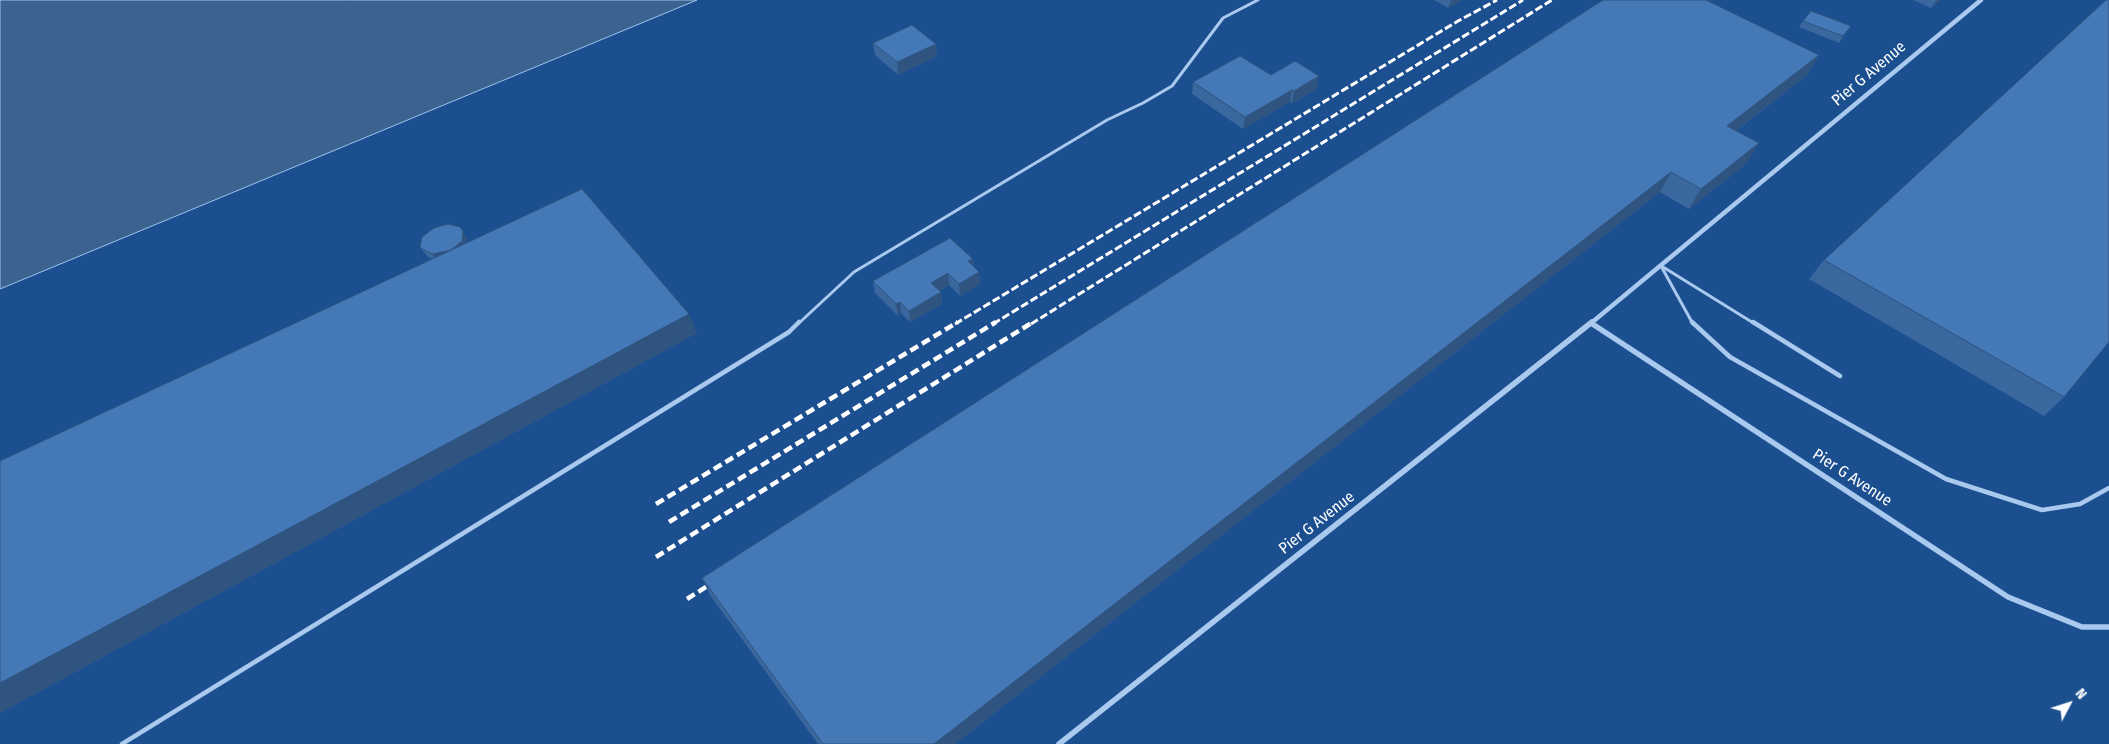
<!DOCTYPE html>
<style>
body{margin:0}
#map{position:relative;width:2109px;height:744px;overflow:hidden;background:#1b4f8f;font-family:"Fira Sans Condensed",sans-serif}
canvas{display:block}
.north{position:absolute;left:2044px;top:679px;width:50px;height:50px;-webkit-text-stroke:4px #1b4f8f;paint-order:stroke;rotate:50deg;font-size:14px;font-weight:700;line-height:20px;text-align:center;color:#fff}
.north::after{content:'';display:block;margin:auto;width:18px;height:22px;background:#fff;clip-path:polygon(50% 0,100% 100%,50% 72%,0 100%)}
</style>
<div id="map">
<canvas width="2109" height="744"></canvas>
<div class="north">N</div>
</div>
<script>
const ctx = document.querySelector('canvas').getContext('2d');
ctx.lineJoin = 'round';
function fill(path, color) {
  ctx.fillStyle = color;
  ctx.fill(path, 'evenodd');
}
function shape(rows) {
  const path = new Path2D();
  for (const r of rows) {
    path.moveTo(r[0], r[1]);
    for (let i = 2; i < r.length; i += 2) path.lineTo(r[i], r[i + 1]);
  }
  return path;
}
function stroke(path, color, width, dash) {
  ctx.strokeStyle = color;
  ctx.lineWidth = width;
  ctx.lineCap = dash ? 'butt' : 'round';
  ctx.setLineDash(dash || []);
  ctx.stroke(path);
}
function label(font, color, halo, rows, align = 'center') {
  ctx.font = font + ' "Fira Sans Condensed",sans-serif';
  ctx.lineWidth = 4;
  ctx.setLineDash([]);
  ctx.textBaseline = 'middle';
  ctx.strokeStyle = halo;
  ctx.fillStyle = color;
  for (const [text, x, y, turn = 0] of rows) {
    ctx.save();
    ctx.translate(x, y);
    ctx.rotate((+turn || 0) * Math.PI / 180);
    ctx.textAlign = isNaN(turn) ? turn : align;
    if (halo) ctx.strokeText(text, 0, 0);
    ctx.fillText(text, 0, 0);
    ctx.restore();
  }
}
const water = shape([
 [0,0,697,0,0,289,0,0]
]);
fill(water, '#3c6290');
stroke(water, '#9cc4f0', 1);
stroke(shape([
 [1661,266,1693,324],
 [1663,267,1755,324],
 [798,324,854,272,1107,120,1143,103,1172,86,1223,18,1258,0]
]), '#a9c9ee', 3);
stroke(shape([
 [1692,322,1730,357,1946,479,2042,510,2080,504,2109,488],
 [1753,322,1840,376],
 [122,744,789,332,799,322]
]), '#a9c9ee', 4.5);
stroke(shape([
 [1590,324,1981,0]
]), '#a9c9ee', 4.5);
stroke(shape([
 [1591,323,2008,597,2082,627,2109,627],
 [1059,744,1592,322]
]), '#a9c9ee', 5.5);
stroke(shape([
 [955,324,1458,21,1497,0],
 [993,324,1523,0],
 [1031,324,1552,0]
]), '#fff', 3, [8, 3]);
stroke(shape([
 [656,504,958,322],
 [669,522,996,322],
 [656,557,1033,322],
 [687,599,717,580]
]), '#fff', 4.5, [9, 4.5]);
fill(shape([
 [1434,0,1462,0,1448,8],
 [1913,0,1941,0,1931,8],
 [1803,21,1847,32,1839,43,1799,27],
 [873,43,937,56,898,75,875,55],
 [1819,55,1807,75,1736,131,1747,163,1689,209,1660,192,955,744,818,744,710,595,702,578],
 [1271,75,1317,89,1292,103,1290,102,1243,129,1192,94,1193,82],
 [467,238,466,243,697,333,0,713,0,461,433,259,428,257,420,247],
 [973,259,974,267,979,272,980,284,960,296,949,285,939,291,941,292,942,304,910,322,901,313,898,316,875,293,873,281],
 [1824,260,2064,397,2044,416,1809,279]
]), '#3a679d');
fill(shape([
 [1451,0,1462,0,1448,8],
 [1938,0,1941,0,1931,8,1935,2],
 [1851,26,1847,32,1839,43,1843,36],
 [936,44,937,56,898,75,897,62],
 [1819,55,1807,75,1716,146,1727,126],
 [1319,76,1317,89,1292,103,1294,91],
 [1292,90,1290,102,1243,129,1245,117],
 [1759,143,1747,163,1689,209,1701,189],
 [1671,172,1660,192,955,744,934,744],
 [463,231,467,238,465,247,436,260,433,254],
 [973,259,974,271,968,261],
 [979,272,980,284,960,296,959,284],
 [948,273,949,285,932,295,931,283],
 [941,292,942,304,910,322,909,311],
 [900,302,901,313,898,316,896,304],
 [689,314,697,333,0,713,0,683]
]), '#305480');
const building = shape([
 [1603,0,1706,0,1819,55,1727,126,1759,143,1701,189,1671,172,934,744,823,744,702,578,1603,0],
 [2106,0,2109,0,2109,342,2064,397,1824,260,2106,0],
 [1811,11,1851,26,1843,36,1803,21,1811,11],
 [912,25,936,44,897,62,873,43,912,25],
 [1240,56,1271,75,1295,61,1319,76,1294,91,1292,90,1245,117,1193,82,1240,56],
 [582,189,689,314,0,683,0,461,582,189],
 [448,224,460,227,463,231,462,241,451,250,433,254,424,250,420,247,422,237,434,228,448,224],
 [950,238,973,259,968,261,979,272,959,284,948,273,931,283,941,292,909,311,900,302,896,304,873,281,950,238]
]);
fill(building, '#4478b7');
stroke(building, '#305480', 1);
label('16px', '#fff', '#1b4f8f', [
 ["Pier G Avenue",1869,74,-40],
 ["Pier G Avenue",1852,478,33],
 ["Pier G Avenue",1317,523,-38]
]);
</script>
